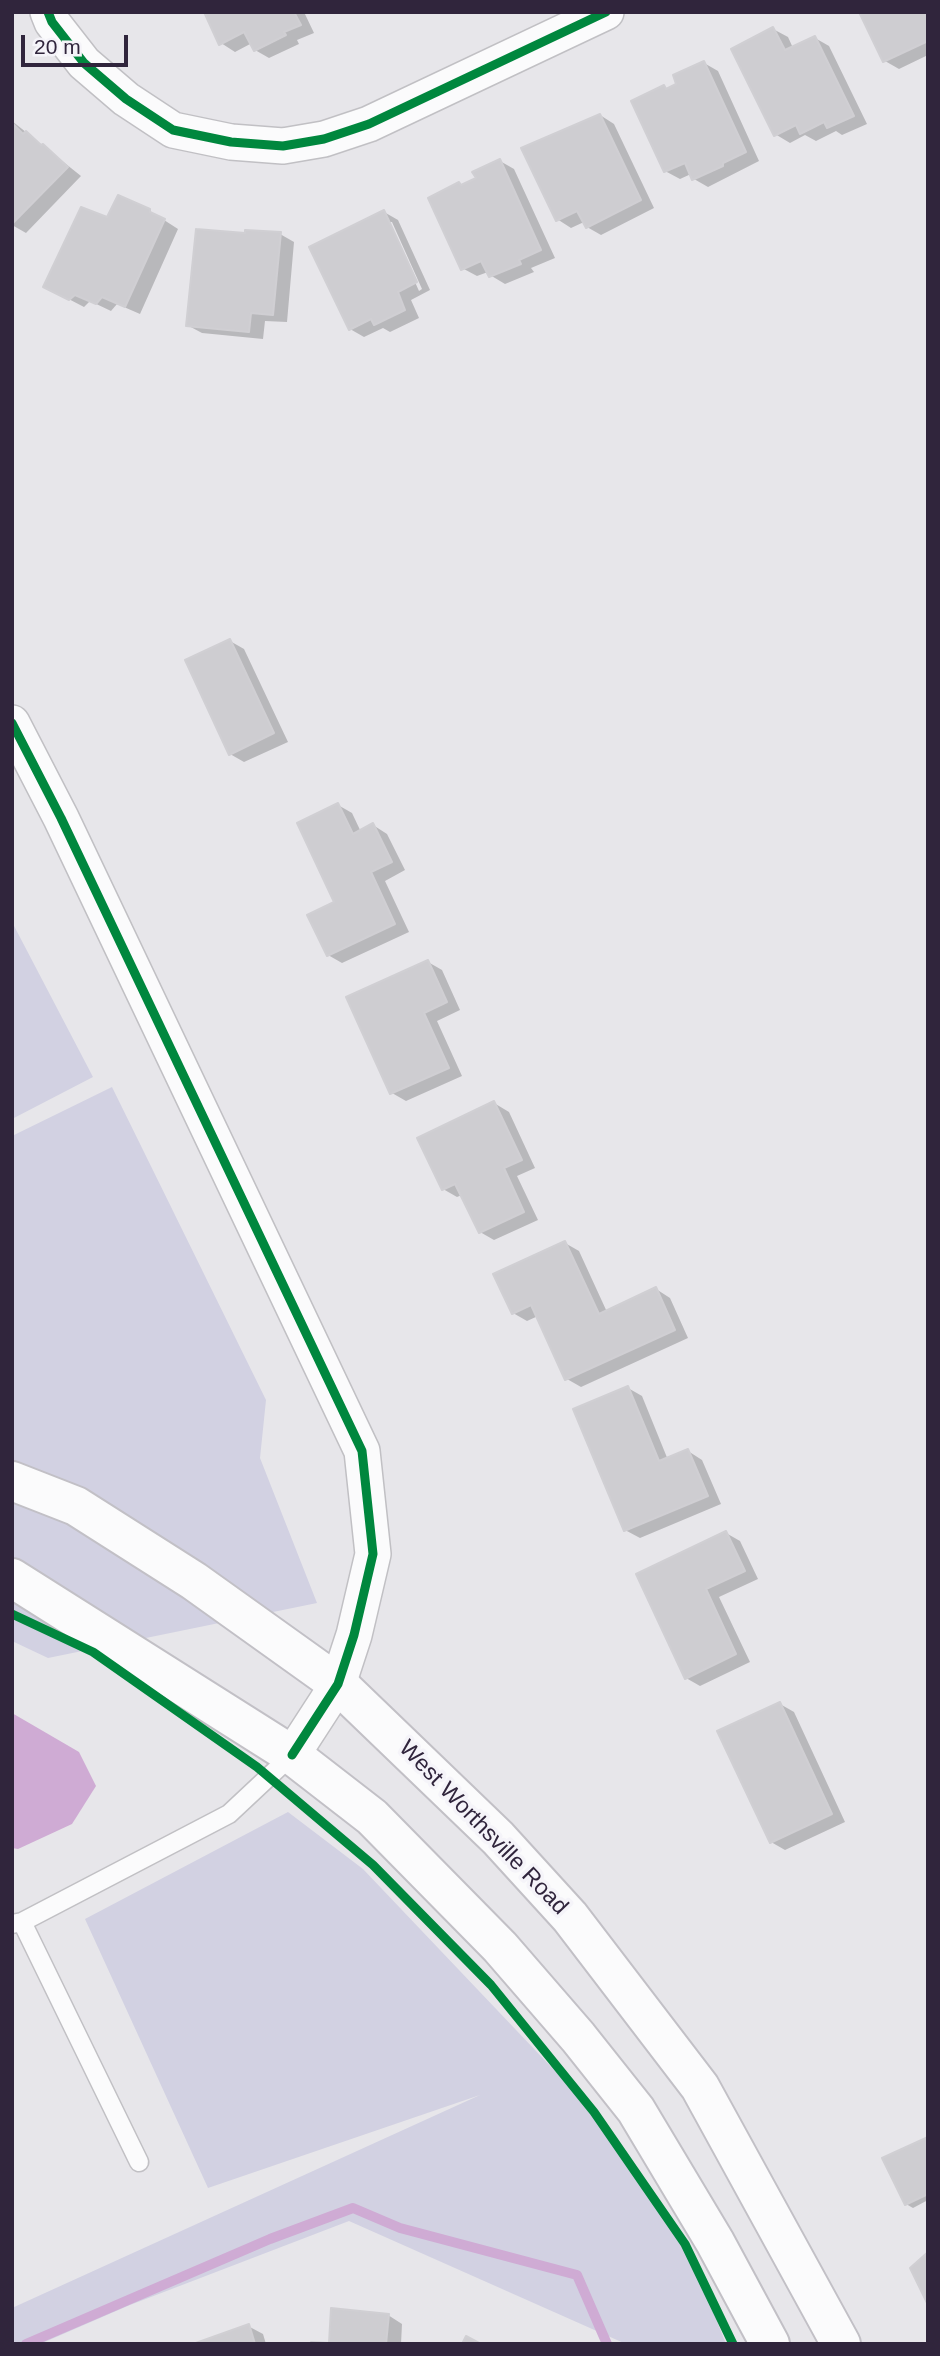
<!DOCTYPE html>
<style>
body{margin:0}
#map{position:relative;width:940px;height:2356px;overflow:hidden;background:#e7e6ea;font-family:Helvetica,sans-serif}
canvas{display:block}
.frame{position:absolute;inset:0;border:14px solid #30253c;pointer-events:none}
.scale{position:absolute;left:21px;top:35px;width:107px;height:32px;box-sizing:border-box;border:4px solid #30253c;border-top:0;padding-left:9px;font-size:21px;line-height:24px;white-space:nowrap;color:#30253c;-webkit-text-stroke:5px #f5f4f9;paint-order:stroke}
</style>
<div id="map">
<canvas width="940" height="2356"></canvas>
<div class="frame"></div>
<div class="scale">20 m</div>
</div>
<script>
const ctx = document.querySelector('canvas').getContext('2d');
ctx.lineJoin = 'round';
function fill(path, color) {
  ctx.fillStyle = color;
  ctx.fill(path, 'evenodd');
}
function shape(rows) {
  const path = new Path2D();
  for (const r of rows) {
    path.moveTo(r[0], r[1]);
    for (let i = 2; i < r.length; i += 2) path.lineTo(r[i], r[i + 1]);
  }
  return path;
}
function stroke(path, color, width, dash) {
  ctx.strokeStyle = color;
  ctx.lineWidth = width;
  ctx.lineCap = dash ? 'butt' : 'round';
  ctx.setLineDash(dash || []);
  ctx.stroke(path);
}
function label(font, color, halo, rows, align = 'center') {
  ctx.font = font + ' Helvetica,sans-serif';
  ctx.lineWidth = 7;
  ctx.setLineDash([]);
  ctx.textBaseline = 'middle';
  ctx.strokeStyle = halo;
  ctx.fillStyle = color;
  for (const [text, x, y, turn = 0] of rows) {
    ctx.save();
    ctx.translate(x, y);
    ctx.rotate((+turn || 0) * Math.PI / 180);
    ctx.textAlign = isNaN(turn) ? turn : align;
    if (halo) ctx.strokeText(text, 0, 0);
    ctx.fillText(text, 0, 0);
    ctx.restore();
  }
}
fill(shape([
 [12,922,93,1077,12,1119],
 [112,1087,266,1400,260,1458,317,1603,48,1658,12,1641,12,1136],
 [288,1812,363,1869,594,2112,688,2248,726,2344,626,2344,349,2221,130,2305,40,2344,12,2344,12,2308,480,2095,208,2188,85,1919]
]), '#d2d1e2');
fill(shape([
 [12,1713,79,1752,96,1786,72,1824,18,1849,12,1848]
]), '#cfabd4');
fill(shape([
 [206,12,304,12,314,33,297,40,299,44,269,58,255,50,252,43,235,52,221,43],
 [928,12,928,55,899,69,885,61],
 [773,29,788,37,793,48,815,38,829,46,867,124,842,135,836,131,816,141,805,135,790,143,775,134],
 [704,63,718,71,759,161,708,187,694,179,691,174,680,179,665,171,664,87,667,89,679,84],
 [600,115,614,124,654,208,601,235,587,227,584,222,571,228,557,219],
 [12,121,81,176,26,233,12,225],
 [500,161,514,169,555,258,531,268,534,272,505,284,490,275,488,272,477,276,462,268,463,186,479,179],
 [150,211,178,229,140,314,117,304,111,311,90,301,84,307,59,294,108,219],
 [384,212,398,220,430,290,411,300,419,318,390,332,383,328,364,337,350,329],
 [388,222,392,222,422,289,419,291],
 [280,234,294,242,287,322,265,321,263,339,202,333,187,325,247,235],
 [230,641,244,649,288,742,244,762,230,754],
 [338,805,352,813,361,832,373,825,387,834,405,870,385,881,409,932,342,963,328,955,336,902],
 [428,962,442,970,460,1010,437,1021,462,1076,406,1101,392,1093],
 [494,1103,509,1112,535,1168,517,1176,538,1220,494,1240,480,1232,462,1195,457,1197,443,1189],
 [565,1243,579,1251,607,1312,656,1289,670,1298,688,1338,581,1387,567,1379,538,1316,527,1321,513,1313],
 [628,1388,642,1396,668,1460,688,1451,702,1460,721,1504,640,1538,625,1530],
 [726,1533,740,1541,758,1579,719,1597,750,1662,700,1686,686,1678,638,1575],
 [780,1704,794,1712,845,1822,785,1850,771,1842],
 [928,2139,928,2200,913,2208,906,2204],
 [388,2315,402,2324,401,2344,330,2344],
 [248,2326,263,2334,266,2344,199,2344]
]), '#0003');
stroke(shape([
 [26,2344,270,2239,353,2208,400,2228,577,2275,607,2344]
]), '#cfabd4', 10);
const building = shape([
 [204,12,294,12,301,25,284,32,286,35,254,51,244,32,219,45,204,12],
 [859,12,928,12,928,41,883,62,859,12],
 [773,27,785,50,815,36,854,116,827,128,824,122,800,134,796,125,774,136,731,49,773,27],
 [704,61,746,152,723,163,723,166,692,180,685,163,664,172,631,101,664,85,666,89,676,84,673,75,704,61],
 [600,114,641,200,586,228,577,211,556,221,521,148,600,114],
 [12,123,23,134,26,131,41,145,43,144,68,167,12,224,12,123],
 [500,159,541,250,519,260,521,264,489,277,481,261,461,270,428,198,459,182,461,185,476,178,472,172,500,159],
 [118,195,150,209,150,212,165,219,125,307,102,297,96,304,75,295,69,300,43,287,81,207,107,217,118,195],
 [384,210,417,282,398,292,405,310,374,325,371,319,349,330,309,247,384,210],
 [196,229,245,233,245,230,281,232,273,315,251,313,249,332,186,326,196,229],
 [230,639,274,733,229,755,185,660,230,639],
 [338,803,353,834,373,823,392,862,371,872,395,924,327,956,307,915,334,902,297,823,338,803],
 [428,960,447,1002,424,1013,449,1068,390,1094,346,997,428,960],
 [494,1101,522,1160,504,1168,524,1212,479,1233,455,1184,442,1190,417,1138,494,1101],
 [565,1241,599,1314,656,1287,675,1330,565,1380,531,1305,512,1314,493,1274,565,1241],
 [628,1386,659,1461,688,1449,708,1496,624,1531,573,1409,628,1386],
 [726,1531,745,1571,706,1589,736,1654,685,1679,636,1574,726,1531],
 [780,1702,832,1814,770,1843,717,1731,780,1702],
 [928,2137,928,2194,905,2205,882,2158,928,2137],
 [928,2252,928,2305,910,2268,928,2252],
 [331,2308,389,2314,386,2344,311,2344,311,2342,329,2343,331,2308],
 [249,2324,255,2344,193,2344,249,2324],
 [466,2336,481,2344,462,2344,466,2336]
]);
fill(building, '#cecdd1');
stroke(building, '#d0cfd3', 2);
const lane = shape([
 [22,1922,139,2162],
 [12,1924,22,1922,229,1814,292,1755]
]);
const street = shape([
 [48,12,52,22,84,63,126,99,173,130,231,142,283,146,324,139,369,124,606,12],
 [12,723,61,818,362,1451,373,1554,354,1635,338,1684,292,1755]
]);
const secondary = shape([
 [12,1481,76,1506,194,1581,338,1684,498,1838,570,1917,700,2087,841,2344],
 [12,1578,292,1755,372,1817,500,1947,578,2037,636,2110,715,2242,770,2344]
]);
stroke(lane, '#c1c0c4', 21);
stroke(street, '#c1c0c4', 38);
stroke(secondary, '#c2c0c6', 42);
stroke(lane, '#fbfbfc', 18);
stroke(street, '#fbfbfc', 35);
stroke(secondary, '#fbfbfc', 38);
stroke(shape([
 [48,12,52,22,84,63,126,99,173,130,231,142,283,146,324,139,369,124,606,12],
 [12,723,61,818,362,1451,373,1554,354,1635,338,1684,292,1755],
 [12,1614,93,1652,257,1767,373,1865,491,1985,594,2112,685,2244,733,2344]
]), '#00873e', 9);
label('23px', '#30253c', '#f5f4f9', [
 ["West Worthsville Road",483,1828,46]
]);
</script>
